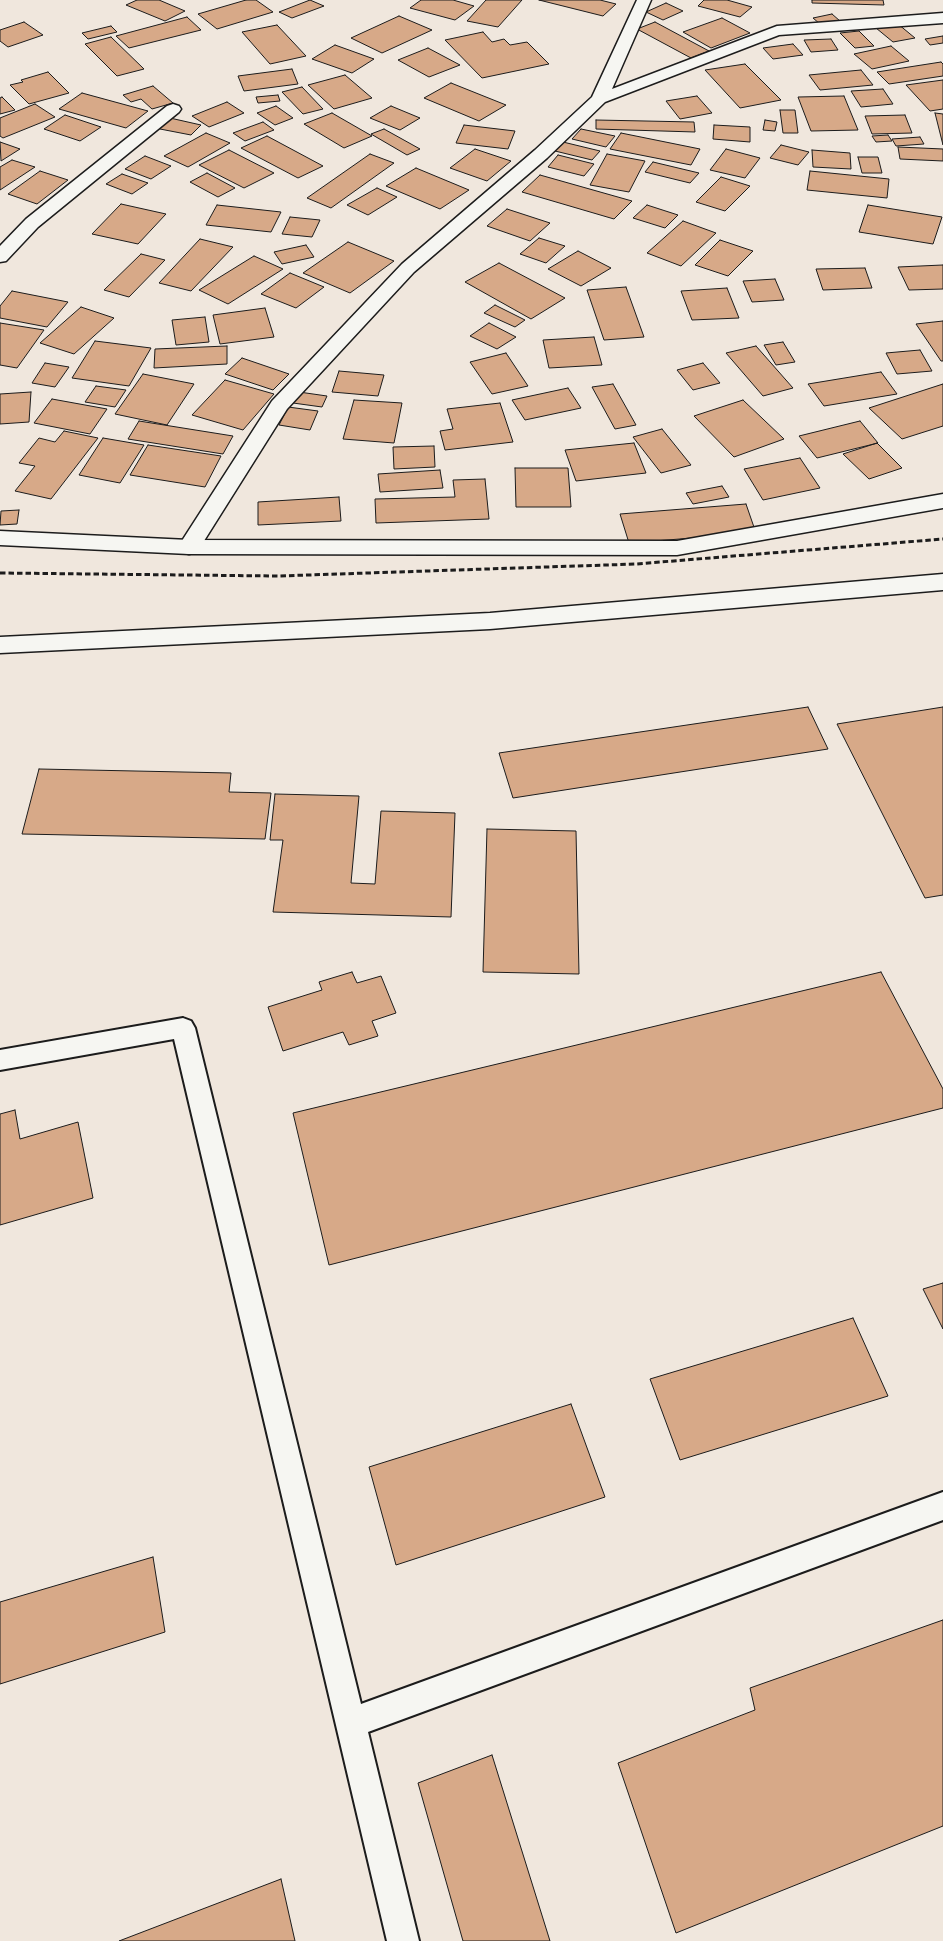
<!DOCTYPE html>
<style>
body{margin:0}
canvas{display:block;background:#f0e7dd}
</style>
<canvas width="943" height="1941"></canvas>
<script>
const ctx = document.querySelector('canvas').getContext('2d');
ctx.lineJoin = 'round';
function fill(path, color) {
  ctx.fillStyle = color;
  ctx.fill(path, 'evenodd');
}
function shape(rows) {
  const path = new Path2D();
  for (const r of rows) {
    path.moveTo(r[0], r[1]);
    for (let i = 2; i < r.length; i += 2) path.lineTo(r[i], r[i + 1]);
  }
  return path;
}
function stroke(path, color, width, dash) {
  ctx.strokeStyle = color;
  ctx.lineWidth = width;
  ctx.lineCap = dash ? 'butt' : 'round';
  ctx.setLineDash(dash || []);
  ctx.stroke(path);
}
const building = shape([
 [137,0,159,0,185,11,165,21,126,5,137,0],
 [246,0,256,0,273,12,217,29,198,14,246,0],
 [310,0,324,6,292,18,279,12,310,0],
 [421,0,453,0,474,6,455,20,410,8,421,0],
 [486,0,522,0,498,27,467,21,486,0],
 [539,0,600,0,616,4,603,16,539,0],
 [704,0,727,0,752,7,740,17,698,6,704,0],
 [812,0,883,0,884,5,812,3,812,0],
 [666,3,683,11,663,20,646,12,666,3],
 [832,14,840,21,820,24,813,18,832,14],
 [399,16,432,30,382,53,351,38,399,16],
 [187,17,201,30,129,48,116,36,187,17],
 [722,18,750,33,711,48,683,32,722,18],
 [24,22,43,35,8,47,0,41,0,30,24,22],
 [655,22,709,51,691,58,637,29,655,22],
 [898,24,915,38,893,42,876,28,898,24],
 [277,25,306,56,270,64,242,32,277,25],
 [111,26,117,32,88,39,82,33,111,26],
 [859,31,874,46,855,48,840,33,859,31],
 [483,32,492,42,504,39,510,45,527,42,549,64,482,78,445,40,483,32],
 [943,36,943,43,930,45,925,39,943,36],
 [111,37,144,69,117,76,85,44,111,37],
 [831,39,838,50,811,52,804,40,831,39],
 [793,44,803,55,773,59,763,48,793,44],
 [335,45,374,59,352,73,312,59,335,45],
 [891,46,909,61,872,69,854,54,891,46],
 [428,48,460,65,429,77,398,60,428,48],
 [941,62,943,64,943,76,889,84,877,72,941,62],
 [745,64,781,100,740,108,705,70,745,64],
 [292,69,298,84,244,91,238,76,292,69],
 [861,70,873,85,820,90,809,75,861,70],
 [48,72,69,93,29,104,10,85,23,82,21,80,48,72],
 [345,75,372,98,334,109,308,85,345,75],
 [943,80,943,109,930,111,906,85,943,80],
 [451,83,506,105,479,121,424,98,451,83],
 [153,86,173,103,152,109,141,99,131,102,123,95,153,86],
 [302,87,323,109,303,114,282,92,302,87],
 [883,89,893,104,861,107,851,91,883,89],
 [82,93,148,111,126,128,59,109,82,93],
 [278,95,280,101,258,103,256,97,278,95],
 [697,96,712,113,680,119,666,101,697,96],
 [844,96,858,130,811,131,798,97,844,96],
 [2,97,15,110,0,114,0,98,2,97],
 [227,102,244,113,209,127,192,116,227,102],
 [35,104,55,117,3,138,0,136,0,118,35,104],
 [276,106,293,118,275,125,257,113,276,106],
 [391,106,420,118,400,130,370,118,391,106],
 [780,110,795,110,798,133,783,133,780,110],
 [332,113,372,136,344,148,304,124,332,113],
 [935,113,943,114,943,145,935,113],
 [65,115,101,127,80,141,44,129,65,115],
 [905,115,912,133,872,134,865,116,905,115],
 [170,118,201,125,191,135,160,129,170,118],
 [596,120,694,122,695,132,596,129,596,120],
 [765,120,777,122,775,131,763,130,765,120],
 [263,122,274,130,245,141,233,133,263,122],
 [464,125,515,131,508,149,456,143,464,125],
 [714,125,750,127,750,142,713,139,714,125],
 [384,129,420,149,407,155,371,134,384,129],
 [581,129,615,136,606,147,572,139,581,129],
 [206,133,230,143,188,167,164,156,206,133],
 [621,133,700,149,691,165,610,149,621,133],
 [888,135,892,141,876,142,872,136,888,135],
 [267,136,323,166,298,178,241,148,267,136],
 [920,137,924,144,896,146,892,139,920,137],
 [0,142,20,149,1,161,0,142],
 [563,142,600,151,592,160,555,151,563,142],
 [781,145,809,152,798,165,770,158,781,145],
 [898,147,943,149,943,161,900,159,898,147],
 [475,149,511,161,487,181,450,168,475,149],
 [726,149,760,158,745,178,710,170,726,149],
 [229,150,274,173,244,188,199,165,229,150],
 [812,150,850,153,851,169,813,167,812,150],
 [370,154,394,163,331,208,307,198,370,154],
 [607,154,645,161,629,192,590,185,607,154],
 [558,155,594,164,584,176,548,167,558,155],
 [145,156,171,166,151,179,125,169,145,156],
 [858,157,878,157,882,173,862,173,858,157],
 [12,160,35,167,0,190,0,167,12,160],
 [653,162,699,173,690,183,645,172,653,162],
 [416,168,469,190,440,209,386,186,416,168],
 [40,171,68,180,37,204,8,194,40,171],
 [810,171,889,179,887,198,807,190,810,171],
 [207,173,235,188,218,197,190,182,207,173],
 [122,174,148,183,132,194,106,184,122,174],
 [540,175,632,201,614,219,522,192,540,175],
 [721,177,750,186,725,211,696,202,721,177],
 [377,188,397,197,368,215,347,205,377,188],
 [121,204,166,214,138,244,92,234,121,204],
 [217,205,281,212,271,232,206,225,217,205],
 [647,205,678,215,665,228,633,218,647,205],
 [868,205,942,217,933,244,859,232,868,205],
 [507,209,550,223,530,241,487,226,507,209],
 [290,217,320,220,312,237,282,234,290,217],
 [683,221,716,233,681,266,647,253,683,221],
 [539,238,565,246,546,263,520,254,539,238],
 [200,239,233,247,191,291,159,283,200,239],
 [720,240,753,251,728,276,695,265,720,240],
 [348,242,394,261,350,293,303,273,348,242],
 [306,245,314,257,282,264,274,252,306,245],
 [578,251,611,268,581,286,548,269,578,251],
 [141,254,165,260,129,297,104,290,141,254],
 [254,256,283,269,228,304,199,290,254,256],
 [499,263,565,298,531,319,465,282,499,263],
 [943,265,943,289,909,290,898,267,943,265],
 [865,268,872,288,823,290,816,269,865,268],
 [290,273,324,287,296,308,261,294,290,273],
 [775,279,784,300,752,302,743,281,775,279],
 [626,287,644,337,604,340,587,290,626,287],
 [727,288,739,318,692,320,681,291,727,288],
 [12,291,68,302,47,327,0,318,0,306,12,291],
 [495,305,525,320,515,327,484,313,495,305],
 [81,307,114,318,74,354,40,343,81,307],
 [265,308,274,337,220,344,213,315,265,308],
 [205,317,209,342,176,345,172,320,205,317],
 [943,321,943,361,941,361,916,324,943,321],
 [0,323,44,330,17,368,0,365,0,323],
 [489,323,516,337,497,349,470,336,489,323],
 [594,337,602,365,549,368,543,340,594,337],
 [95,341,151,348,129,386,72,378,95,341],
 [783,342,795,362,776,365,764,345,783,342],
 [227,346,227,364,154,368,155,349,227,346],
 [756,346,793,388,763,396,726,353,756,346],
 [920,350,932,371,897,374,886,353,920,350],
 [506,353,528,386,492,394,470,362,506,353],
 [242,358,289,374,273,390,225,374,242,358],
 [45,363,69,367,55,387,32,383,45,363],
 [703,363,720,383,693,390,677,370,703,363],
 [339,371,384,375,378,396,332,392,339,371],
 [881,372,897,394,824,406,808,384,881,372],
 [143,374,194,384,167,425,115,414,143,374],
 [225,380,274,394,243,430,192,415,225,380],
 [613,384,636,425,615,429,592,387,613,384],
 [943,384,943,426,902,439,869,408,943,384],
 [96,386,126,390,115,407,85,402,96,386],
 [568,388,581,408,525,420,512,400,568,388],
 [31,392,29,422,0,424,0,394,31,392],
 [299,392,327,396,322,407,293,403,299,392],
 [52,399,107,409,90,434,34,423,52,399],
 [354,400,402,403,394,443,343,439,354,400],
 [743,400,784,439,734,457,694,416,743,400],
 [500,403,513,442,445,450,440,431,453,429,447,409,500,403],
 [288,407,318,411,310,430,279,425,288,407],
 [139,421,233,436,223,454,128,439,139,421],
 [860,421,878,443,817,458,799,436,860,421],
 [662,429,691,465,661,473,633,437,662,429],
 [64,431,98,438,51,499,15,491,35,466,19,463,39,438,55,442,64,431],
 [103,438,144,445,120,483,79,475,103,438],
 [634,443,646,473,576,481,565,450,634,443],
 [877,443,902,468,869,479,843,454,877,443],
 [148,445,221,456,205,487,130,475,148,445],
 [434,446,435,467,394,469,393,447,434,446],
 [800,458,820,488,763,500,744,469,800,458],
 [515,468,568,468,571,507,516,507,515,468],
 [440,470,443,488,380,492,378,474,440,470],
 [485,479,489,519,376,523,375,499,455,497,453,480,485,479],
 [722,486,729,497,693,504,686,493,722,486],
 [339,497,341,521,258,525,258,502,339,497],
 [746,504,756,533,629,543,620,514,746,504],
 [19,510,17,524,0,525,1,511,19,510],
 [808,707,828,749,513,798,499,753,808,707],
 [943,707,943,895,925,898,837,724,943,707],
 [39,769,231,773,229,792,271,793,265,839,22,834,39,769],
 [275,794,359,796,351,883,375,884,381,811,455,813,451,917,273,912,283,840,270,840,275,794],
 [487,829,576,831,579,974,483,972,487,829],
 [352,972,357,983,381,976,396,1013,372,1021,378,1036,349,1045,343,1032,283,1051,268,1007,322,990,319,982,352,972],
 [881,972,943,1089,943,1108,329,1265,293,1113,881,972],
 [15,1110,20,1139,78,1122,93,1198,0,1225,0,1114,15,1110],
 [943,1283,943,1329,923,1289,943,1283],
 [853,1318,888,1396,680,1460,650,1379,853,1318],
 [571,1404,605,1497,396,1565,369,1467,571,1404],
 [153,1557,165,1632,0,1684,0,1602,153,1557],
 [943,1620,943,1826,676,1933,618,1763,755,1710,750,1688,943,1620],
 [492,1755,550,1941,463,1941,418,1783,492,1755],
 [281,1879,295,1941,119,1941,281,1879]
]);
fill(building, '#d7a988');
stroke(building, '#1c1c1c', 1);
const lane = shape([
 [183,1018,191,1021,195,1028,361,1704,943,1492,943,1520,368,1732,419,1941,387,1941,174,1039,0,1070,0,1050,183,1018]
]);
const street = shape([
 [637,0,651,0,612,89,777,26,943,13,943,23,779,35,605,102,547,158,414,272,287,409,197,552,189,554,181,552,178,547,272,401,402,264,535,150,592,97,637,0],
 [173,104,179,106,181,109,179,112,38,227,6,261,0,262,0,246,26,219,167,106,173,104],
 [943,574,943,590,490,629,0,653,0,637,490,613,943,574]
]);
const secondary = shape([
 [943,494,943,508,677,555,189,554,0,545,0,531,189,540,677,541,943,494]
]);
stroke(lane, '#1c1c1c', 4);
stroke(street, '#1c1c1c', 3);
stroke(secondary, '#1c1c1c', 3);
fill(lane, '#f6f6f2');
fill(street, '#f6f6f2');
fill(secondary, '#f6f6f2');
stroke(shape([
 [0,573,278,576,636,564,943,539]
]), '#1c1c1c', 3, [5.5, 3]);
</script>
